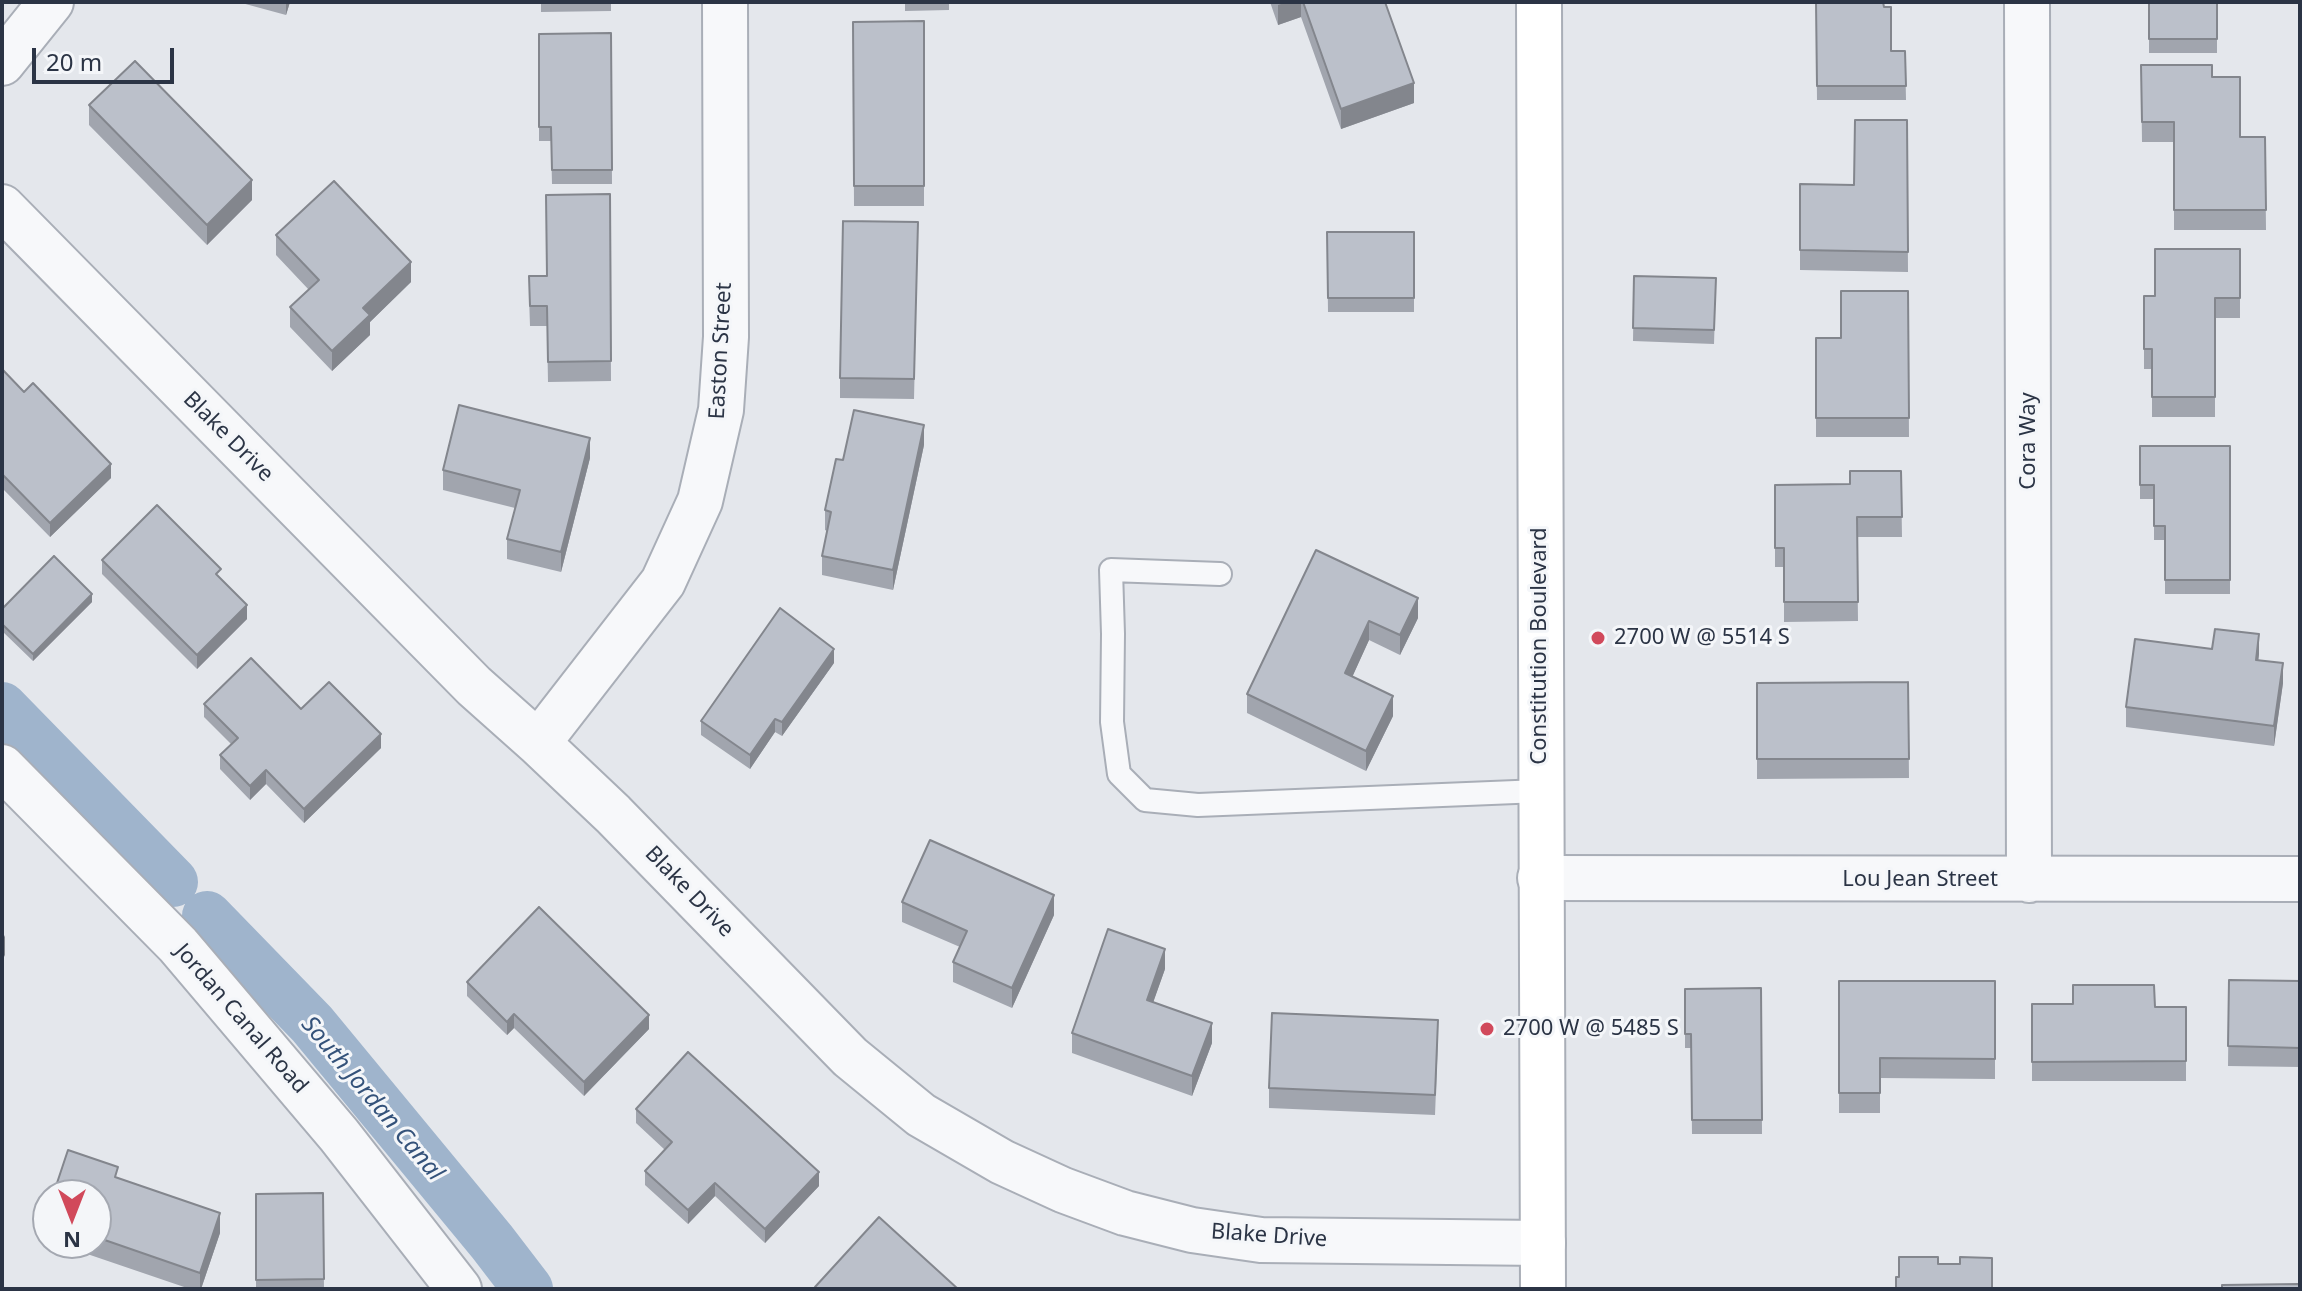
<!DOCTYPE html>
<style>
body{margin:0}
#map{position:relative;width:2302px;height:1291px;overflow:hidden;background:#e4e7ec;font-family:"Noto Sans",sans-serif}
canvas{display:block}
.frame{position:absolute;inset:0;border:4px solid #2b3445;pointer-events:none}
.north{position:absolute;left:32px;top:1179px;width:80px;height:80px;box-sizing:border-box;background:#f4f6f9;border:2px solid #a4a8b1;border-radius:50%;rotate:180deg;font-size:22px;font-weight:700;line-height:32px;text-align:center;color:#2b3445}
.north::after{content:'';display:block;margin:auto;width:28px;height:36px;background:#d1495b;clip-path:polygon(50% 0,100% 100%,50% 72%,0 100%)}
.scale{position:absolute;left:32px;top:48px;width:142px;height:36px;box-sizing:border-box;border:4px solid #2b3445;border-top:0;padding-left:10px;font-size:24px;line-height:28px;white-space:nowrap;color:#2b3445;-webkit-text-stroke:6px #f4f6f9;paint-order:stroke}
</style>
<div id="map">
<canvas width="2302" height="1291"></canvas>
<div class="frame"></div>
<div class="north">N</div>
<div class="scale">20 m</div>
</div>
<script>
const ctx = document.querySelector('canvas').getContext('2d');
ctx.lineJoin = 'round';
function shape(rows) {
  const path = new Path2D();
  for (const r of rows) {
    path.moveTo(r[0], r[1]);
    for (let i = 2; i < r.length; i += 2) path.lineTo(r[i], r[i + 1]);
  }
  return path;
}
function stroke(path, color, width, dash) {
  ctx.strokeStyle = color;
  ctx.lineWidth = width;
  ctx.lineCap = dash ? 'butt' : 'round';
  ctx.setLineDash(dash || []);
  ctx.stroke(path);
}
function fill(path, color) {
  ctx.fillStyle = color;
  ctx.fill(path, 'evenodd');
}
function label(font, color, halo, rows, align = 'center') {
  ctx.font = font + ' "Noto Sans",sans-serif';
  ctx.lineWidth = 6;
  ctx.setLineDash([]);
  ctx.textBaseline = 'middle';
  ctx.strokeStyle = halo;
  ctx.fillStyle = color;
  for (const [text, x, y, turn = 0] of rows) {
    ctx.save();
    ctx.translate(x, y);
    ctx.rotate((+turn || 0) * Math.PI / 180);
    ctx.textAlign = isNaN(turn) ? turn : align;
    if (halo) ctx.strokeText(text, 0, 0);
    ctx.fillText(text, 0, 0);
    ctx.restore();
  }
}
stroke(shape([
 [2,707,173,882],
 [207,916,312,1024,492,1242,528,1289]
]), '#9fb4cc', 50);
const lane = shape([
 [1220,574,1111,570,1113,634,1112,722,1119,774,1145,800,1198,805,1540,791]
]);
const street = shape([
 [2027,2,2029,880],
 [2,63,51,2],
 [2,207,474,686,538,743,613,814,850,1057,921,1115,1002,1162,1063,1190,1125,1213,1192,1230,1261,1240,1543,1243],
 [538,743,663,582,700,501,721,410,726,337,725,2],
 [2,767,178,945,339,1135,459,1289],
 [1540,878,2300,879]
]);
const secondary = shape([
 [1539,2,1543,1289]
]);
stroke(lane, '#a9aeb7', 26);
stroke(street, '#a9aeb7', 48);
stroke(secondary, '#a9aeb7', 48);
stroke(lane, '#f7f8fa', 22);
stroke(street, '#f7f8fa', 44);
stroke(secondary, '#fff', 44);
fill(shape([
 [238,2,290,2,286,15],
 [541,2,611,2,611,11,541,12],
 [905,2,949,2,949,10,905,11],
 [1270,2,1385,2,1414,103,1341,129,1301,17,1278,25],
 [1816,2,1884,7,1891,51,1905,51,1906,100,1817,100],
 [2149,2,2217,2,2217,53,2149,53],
 [924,21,924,206,854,206,853,22],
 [611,33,612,184,552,184,551,141,539,141,539,34],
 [2141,65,2212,77,2240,137,2265,137,2266,230,2174,230,2174,142,2142,142],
 [89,105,252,200,207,245,89,125],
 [1907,120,1908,272,1800,270,1800,184,1854,185],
 [610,194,611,381,548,382,547,326,530,326,529,296,547,276],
 [918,222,914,399,840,398,840,378],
 [1327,232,1414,232,1414,312,1328,312],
 [276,235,411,282,370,322,370,335,332,371,290,327,290,307,309,290,276,255],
 [2240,249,2240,318,2215,318,2215,417,2152,417,2152,369,2144,369,2144,296,2155,296],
 [1634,276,1716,278,1714,344,1633,341],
 [1908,291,1909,437,1816,437,1816,338,1841,338],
 [2,369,111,478,50,537,2,488],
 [924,445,893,590,822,575,822,556,827,531,825,530,825,510],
 [2140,446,2230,446,2230,594,2165,594,2165,540,2154,540,2154,499,2140,499],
 [590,458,561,572,507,559,507,539,515,508,443,490,443,470],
 [1901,471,1902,537,1857,537,1858,621,1784,622,1784,567,1775,567,1775,485,1850,484],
 [1316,550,1418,618,1400,655,1369,640,1352,677,1393,716,1366,771,1247,713,1247,694],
 [102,560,221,579,247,619,197,669,102,574],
 [92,602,33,661,2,631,2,609],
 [2212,649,2259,654,2258,661,2283,683,2274,746,2126,727,2126,707],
 [834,663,782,736,775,732,750,769,701,735,701,721],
 [1908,682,1909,778,1757,779,1757,683],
 [204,704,301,709,381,748,304,823,266,784,250,800,220,769,220,755,231,744,204,717],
 [902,902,1054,915,1012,1008,953,982,953,962,960,947,902,922],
 [1165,969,1153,1002,1212,1043,1192,1096,1072,1053,1072,1033],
 [2229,980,2300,981,2300,1067,2228,1066],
 [1839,981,1995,981,1995,1079,1880,1078,1880,1113,1839,1113],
 [467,982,649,1029,584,1096,514,1028,507,1035,467,996],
 [1761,988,1762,1134,1692,1134,1691,1048,1685,1048,1685,989],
 [2032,1004,2186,1007,2186,1081,2032,1081],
 [1438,1040,1435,1115,1269,1108,1269,1088],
 [636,1109,819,1186,765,1243,715,1196,688,1224,645,1185,645,1171,665,1150,636,1123],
 [118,1179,220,1233,201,1289,190,1289,55,1243,96,1243,96,1195],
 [323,1193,324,1289,256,1289,256,1194],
 [48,1208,48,1241,44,1239,44,1219]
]), '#a1a5ae');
fill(shape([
 [286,2,290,2,286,15],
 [1287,2,1301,2,1301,17,1278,25,1278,5],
 [1414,83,1414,103,1341,129,1341,109],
 [252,180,252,200,207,245,207,225],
 [411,262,411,282,370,322,370,335,332,371,332,351,363,308],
 [924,425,924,445,893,590,893,570],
 [590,438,590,458,561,572,561,552],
 [111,464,111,478,50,537,50,523],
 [92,594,92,602,33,661,33,654],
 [1418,598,1418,618,1400,655,1400,635],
 [247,605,247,619,197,669,197,655],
 [1369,621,1369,640,1345,693,1345,673],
 [2259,634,2259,654,2256,680,2256,660],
 [834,649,834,663,782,736,782,722],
 [2283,663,2283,683,2274,746,2274,726],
 [1393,696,1393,716,1366,771,1366,751],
 [775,719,775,732,750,769,750,755],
 [381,734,381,748,304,823,304,809],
 [266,770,266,784,250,800,250,786],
 [1054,895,1054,915,1012,1008,1012,988],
 [5,935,5,955,2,961,2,941],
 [1165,949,1165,969,1147,1020,1147,1000],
 [514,1014,514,1028,507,1035,507,1022],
 [649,1015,649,1029,584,1096,584,1082],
 [1212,1023,1212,1043,1192,1096,1192,1076],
 [819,1172,819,1186,765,1243,765,1229],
 [715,1183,715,1196,688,1224,688,1210],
 [220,1213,220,1233,201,1289,200,1289,200,1273]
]), '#83868d');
const building = shape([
 [1303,2,1385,2,1414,83,1341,109,1303,2],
 [1816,2,1883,2,1884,7,1891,7,1891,51,1905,51,1906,86,1817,86,1816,2],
 [2149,2,2217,2,2217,39,2149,39,2149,2],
 [924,21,924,186,854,186,853,22,924,21],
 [611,33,612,170,552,170,551,127,539,127,539,34,611,33],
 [135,61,252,180,207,225,89,105,135,61],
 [2141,65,2212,65,2212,77,2240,77,2240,137,2265,137,2266,210,2174,210,2174,122,2142,122,2141,65],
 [1855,120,1907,120,1908,252,1800,250,1800,184,1854,185,1855,120],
 [334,181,411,262,363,308,370,315,332,351,290,307,319,280,276,235,334,181],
 [610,194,611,361,548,362,547,306,530,306,529,276,547,276,546,195,610,194],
 [843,221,918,222,914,379,840,378,843,221],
 [1327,232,1414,232,1414,298,1328,298,1327,232],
 [2155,249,2240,249,2240,298,2215,298,2215,397,2152,397,2152,349,2144,349,2144,296,2155,296,2155,249],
 [1634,276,1716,278,1714,330,1633,328,1634,276],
 [1841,291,1908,291,1909,418,1816,418,1816,338,1841,338,1841,291],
 [2,369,24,392,33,383,111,464,50,523,2,474,2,369],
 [459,405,590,438,561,552,507,539,520,490,443,470,459,405],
 [854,410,924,425,893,570,822,556,831,512,825,510,836,459,843,460,854,410],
 [2140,446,2230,446,2230,580,2165,580,2165,526,2154,526,2154,485,2140,485,2140,446],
 [1850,471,1901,471,1902,517,1857,517,1858,602,1784,602,1784,548,1775,548,1775,485,1850,484,1850,471],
 [157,505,221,569,216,574,247,605,197,655,102,560,157,505],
 [1316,550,1418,598,1400,635,1369,621,1345,673,1393,696,1366,751,1247,694,1316,550],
 [54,556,92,594,33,654,2,624,2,609,54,556],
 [780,608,834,649,782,722,775,719,750,755,701,721,780,608],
 [2215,629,2259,634,2256,660,2283,663,2274,726,2126,707,2135,639,2212,649,2215,629],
 [251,658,301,709,329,682,381,734,304,809,266,770,250,786,220,755,238,738,204,704,251,658],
 [1908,682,1909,759,1757,759,1757,683,1908,682],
 [930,840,1054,895,1012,988,953,962,967,931,902,902,930,840],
 [539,907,649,1015,584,1082,514,1014,507,1022,467,982,539,907],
 [1108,929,1165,949,1147,1000,1212,1023,1192,1076,1072,1033,1108,929],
 [2229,980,2300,981,2300,1048,2228,1046,2229,980],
 [1839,981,1995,981,1995,1059,1880,1058,1880,1093,1839,1093,1839,981],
 [2073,985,2154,985,2155,1007,2186,1007,2186,1061,2032,1062,2032,1004,2073,1004,2073,985],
 [1761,988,1762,1120,1692,1120,1691,1034,1685,1034,1685,989,1761,988],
 [1272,1013,1438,1020,1435,1095,1269,1088,1272,1013],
 [688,1052,819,1172,765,1229,715,1183,688,1210,645,1171,672,1142,636,1109,688,1052],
 [68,1150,118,1167,115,1177,220,1213,200,1273,96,1237,96,1195,53,1195,68,1150],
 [323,1193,324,1279,256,1280,256,1194,323,1193],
 [48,1208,48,1221,44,1219,48,1208],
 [879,1217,958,1289,817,1289,815,1287,879,1217],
 [1899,1257,1938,1257,1938,1264,1960,1264,1960,1257,1992,1258,1992,1289,1896,1289,1896,1277,1899,1277,1899,1257],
 [2299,1284,2299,1289,2300,1289,2222,1289,2222,1285,2299,1284],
 [1783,1288,1857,1288,1857,1289,1783,1289,1783,1288]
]);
fill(building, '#bbc0ca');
stroke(building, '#83868d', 2);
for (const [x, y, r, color] of [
 [1598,638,8,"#d1495b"],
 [1487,1029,8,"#d1495b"]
]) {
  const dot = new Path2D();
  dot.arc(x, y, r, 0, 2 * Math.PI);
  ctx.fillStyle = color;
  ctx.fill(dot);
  stroke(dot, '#f4f6f9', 3);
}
label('22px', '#2b3445', '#f4f6f9', [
 ["Easton Street",721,351,-87],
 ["Blake Drive",228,437,45],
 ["Cora Way",2029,441,-90],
 ["Constitution Boulevard",1540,646,-90],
 ["Lou Jean Street",1920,880],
 ["Blake Drive",689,892,46],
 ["Jordan Canal Road",241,1019,49],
 ["Blake Drive",1269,1236,4]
]);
label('22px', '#2b3445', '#f4f6f9', [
 ["2700 W @ 5514 S",1614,638],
 ["2700 W @ 5485 S",1503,1029]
], 'left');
label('italic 24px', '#34527a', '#f4f6f9', [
 ["South Jordan Canal",372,1099,50]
]);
</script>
